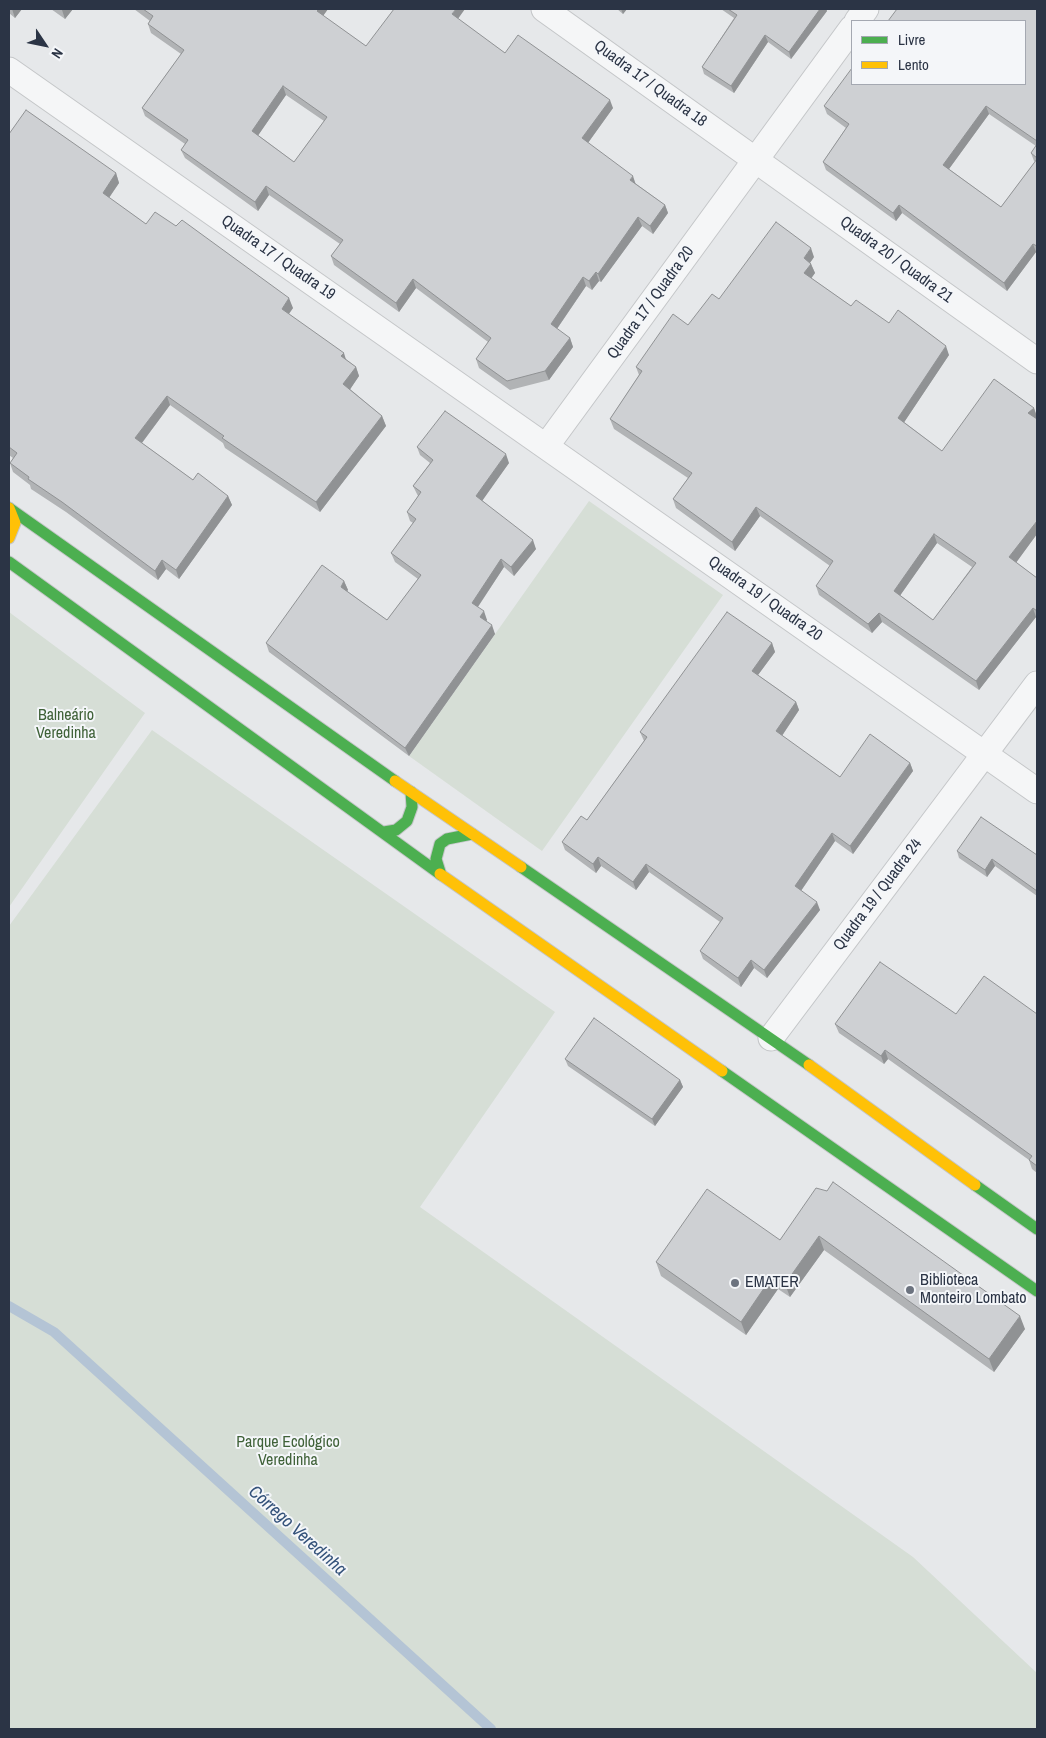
<!DOCTYPE html>
<meta charset="utf-8">
<style>
body{margin:0}
#map{position:relative;width:1046px;height:1738px;overflow:hidden;background:#e6e8ea;font-family:"Archivo Narrow",sans-serif}
canvas{display:block}
.frame{position:absolute;inset:0;border:10px solid #2b3445;pointer-events:none}
.legend{position:absolute;left:851px;top:20px;width:175px;height:65px;box-sizing:border-box;background:#f4f6f9;border:1px solid #a4a8b1;margin:0;padding:6px 9px;list-style:none;font-size:15px;color:#2b3445}
.legend li{display:flex;align-items:center;gap:10px;height:25px}
.legend b{width:25px;border:1px solid #a4a8b1}
.north{position:absolute;left:20px;top:20px;width:50px;height:50px;-webkit-text-stroke:4px #f4f6f9;paint-order:stroke;rotate:124deg;font-size:14px;font-weight:700;line-height:20px;text-align:center;color:#2b3445}
.north::after{content:'';display:block;margin:auto;width:18px;height:22px;background:#2b3445;clip-path:polygon(50% 0,100% 100%,50% 72%,0 100%)}
</style>
<div id="map">
<canvas width="1046" height="1738"></canvas>
<div class="frame"></div>
<ul class="legend">
<li><b style="height:6px;background:#4caf50"></b>Livre</li>
<li><b style="height:6px;background:#ffc107"></b>Lento</li>
</ul>
<div class="north">N</div>
</div>
<script>
const ctx = document.querySelector('canvas').getContext('2d');
ctx.lineJoin = 'round';
function fill(path, color) {
  ctx.fillStyle = color;
  ctx.fill(path, 'evenodd');
}
function shape(rows) {
  const path = new Path2D();
  for (const r of rows) {
    path.moveTo(r[0], r[1]);
    for (let i = 2; i < r.length; i += 2) path.lineTo(r[i], r[i + 1]);
  }
  return path;
}
function stroke(path, color, width, dash) {
  ctx.strokeStyle = color;
  ctx.lineWidth = width;
  ctx.lineCap = dash ? 'butt' : 'round';
  ctx.setLineDash(dash || []);
  ctx.stroke(path);
}
function label(font, color, halo, rows, align = 'center') {
  ctx.font = font + ' "Archivo Narrow",sans-serif';
  ctx.lineWidth = 4;
  ctx.setLineDash([]);
  ctx.textBaseline = 'middle';
  ctx.strokeStyle = halo;
  ctx.fillStyle = color;
  for (const [text, x, y, turn = 0] of rows) {
    ctx.save();
    ctx.translate(x, y);
    ctx.rotate((+turn || 0) * Math.PI / 180);
    ctx.textAlign = isNaN(turn) ? turn : align;
    if (halo) ctx.strokeText(text, 0, 0);
    ctx.fillText(text, 0, 0);
    ctx.restore();
  }
}
fill(shape([
 [589,501,723,595,542,851,409,756],
 [9,612,145,713,9,907],
 [152,730,555,1012,420,1207,913,1557,1037,1673,1037,1729,9,1729,9,926]
]), '#d6ded6');
stroke(shape([
 [9,1306,54,1332,491,1729]
]), '#b4c4d5', 10);
const street = shape([
 [544,9,1037,361],
 [857,21,866,9],
 [9,70,1037,791],
 [547,445,852,28],
 [771,1038,1037,684]
]);
const fast = shape([
 [9,508,395,781],
 [9,562,440,874],
 [384,832,396,830,407,821,412,807,411,792],
 [521,867,809,1065],
 [441,875,436,859,440,844,447,839,472,834],
 [722,1071,1037,1291],
 [975,1185,1037,1229]
]);
const slow = shape([
 [9,508,15,523,9,538],
 [395,781,521,867],
 [440,874,722,1071],
 [809,1065,975,1185]
]);
stroke(street, '#c4c6c8', 27);
stroke(fast, '#c4c6c8', 13);
stroke(slow, '#c4c6c8', 13);
stroke(street, '#f5f6f7', 25);
stroke(fast, '#4caf50', 11);
stroke(slow, '#ffc107', 11);
fill(shape([
 [9,9,22,9,15,18,9,13],
 [51,9,73,9,65,19],
 [134,9,328,9,323,16,366,46,458,19,505,53,613,108,588,143,635,183,665,205,668,213,653,234,642,226,601,282,599,281,592,290,586,286,557,329,570,338,573,347,549,380,510,390,479,368,476,359,488,342,416,288,399,312,334,265,331,256,340,244,269,195,258,211,185,158,181,150,185,144,145,116,142,108,181,54,151,33,148,24,150,21],
 [286,95,324,121,294,162,258,135],
 [617,9,627,9,623,14],
 [721,9,826,9,827,11,791,59,768,42,734,93,704,74,702,67,734,18],
 [1037,9,1037,253,1036,252,1007,291,902,213,896,221,826,170,823,162,846,128,827,114,824,106],
 [989,114,1036,146,1031,153,1034,161,1035,162,1001,207,949,169],
 [9,134,116,173,119,183,109,198,146,224,293,308,289,314,356,367,359,376,350,389,382,416,386,426,320,512,225,448,223,443,170,405,142,443,193,480,228,496,232,505,179,579,166,569,158,580,66,512,31,489,30,485,13,472,10,463,13,458,9,455],
 [814,257,810,263,811,264,815,273,811,278,851,306,889,323,949,355,904,422,942,451,1034,408,1037,417,1036,418,1037,534,1016,562,1037,578,1037,618,1036,617,979,690,882,622,872,633,819,595,816,586,830,566,760,516,735,551,676,508,673,499,688,478,614,429,610,419,639,375,636,367,688,325,719,299],
 [937,543,972,567,933,620,900,595],
 [417,447,509,463,482,500,536,549,514,576,504,567,478,607,487,620,486,621,495,634,409,756,269,652,266,643,344,581,348,590,347,591,387,620,418,579,395,562,391,553,413,523,410,521,407,512,418,496,413,486,430,463,420,455],
 [772,643,775,652,758,675,796,702,799,710,782,736,840,777,910,763,913,771,853,854,835,841,801,891,820,910,767,978,754,968,741,987,703,959,700,951,720,922,649,872,636,890,601,866,596,873,565,850,562,842,587,820,644,741,640,732],
 [957,851,1037,855,1037,896,995,866,987,877,959,858],
 [956,1014,1037,1014,1037,1173,1032,1169,1029,1160,888,1059,884,1064,839,1033,835,1024],
 [565,1059,680,1080,683,1087,655,1126,568,1066],
 [827,1191,1025,1329,994,1372,824,1250,790,1297,778,1289,746,1335,661,1276,656,1262,780,1240]
]), '#b1b3b5');
fill(shape([
 [12,9,22,9,15,18],
 [63,9,73,9,65,19,62,10],
 [319,9,328,9,320,20,317,11],
 [456,9,465,9,455,23,452,14],
 [621,9,627,9,623,14],
 [820,9,826,9,827,11,791,59,789,52],
 [765,35,768,42,734,93,731,86],
 [283,86,286,95,255,140,252,131],
 [610,100,613,108,585,147,582,138],
 [986,106,989,114,946,173,943,165],
 [116,173,119,183,106,202,103,193],
 [633,176,636,185,630,180],
 [266,186,269,195,258,211,255,202],
 [665,205,668,213,653,234,650,226],
 [899,205,902,213,896,221,893,213],
 [638,217,642,226,601,282,598,274],
 [1033,244,1036,252,1007,291,1004,283],
 [811,248,814,257,807,267,804,258],
 [811,264,815,273,808,283,804,273],
 [596,272,599,281,592,290,589,281],
 [583,277,586,286,554,333,551,324],
 [413,279,416,288,399,312,396,303],
 [289,298,293,308,285,319,282,309],
 [570,338,573,347,549,380,545,371],
 [946,346,949,355,901,427,898,418],
 [344,353,347,363,341,356],
 [356,367,359,376,347,394,343,384],
 [167,396,170,405,138,448,135,438],
 [1034,408,1037,417,1032,422,1028,413],
 [382,416,386,426,320,512,316,502],
 [506,454,509,463,480,504,476,496],
 [228,496,232,505,179,579,176,570],
 [756,507,760,516,735,551,732,542],
 [1037,521,1037,534,1013,567,1009,557],
 [934,534,937,543,897,600,894,591],
 [533,540,536,549,514,576,511,567],
 [501,559,504,567,475,611,472,603],
 [162,560,166,569,158,580,155,571],
 [344,581,348,590,344,595,341,587],
 [1033,608,1036,617,979,690,976,681],
 [484,611,487,620,483,626,480,617],
 [879,613,882,622,872,633,868,624],
 [492,625,495,634,409,756,405,748],
 [772,643,775,652,755,679,752,671],
 [796,702,799,710,779,740,776,731],
 [910,763,913,771,853,854,850,846],
 [832,833,835,841,798,895,795,886],
 [598,857,601,866,596,873,593,864],
 [992,859,995,866,987,877,985,870],
 [646,864,649,872,636,890,633,882],
 [817,902,820,910,767,978,764,970],
 [751,960,754,968,741,987,738,978],
 [885,1050,888,1059,884,1064,881,1056],
 [680,1080,683,1087,655,1126,652,1119],
 [819,1236,824,1250,790,1297,785,1284],
 [773,1275,778,1289,746,1335,741,1322],
 [1020,1316,1025,1329,994,1372,989,1359]
]), '#909294');
const building = shape([
 [143,9,319,9,317,11,366,46,394,9,456,9,452,14,505,53,518,35,610,100,582,138,633,176,630,180,665,205,650,226,638,217,598,274,596,272,589,281,583,277,551,324,570,338,545,371,507,381,476,359,491,338,413,279,396,303,331,256,343,240,266,186,255,202,181,150,188,140,142,108,184,50,148,24,153,16,143,9],
 [283,86,327,117,294,162,252,131,283,86],
 [728,9,820,9,789,52,765,35,731,86,702,67,737,15,728,9],
 [897,9,1037,9,1037,141,986,106,943,165,1001,207,1037,159,1037,246,1033,244,1004,283,899,205,893,213,823,162,849,124,824,106,852,68,852,84,1025,84,1025,21,888,21,897,9],
 [26,110,116,173,103,193,146,224,155,212,176,226,182,220,289,298,282,309,344,353,341,356,356,367,343,384,382,416,316,502,222,438,224,436,167,396,135,438,193,480,198,473,228,496,176,570,162,560,155,571,62,502,28,479,29,477,10,463,17,453,9,447,9,134,26,110],
 [1037,144,1037,158,1031,153,1037,144],
 [776,222,811,248,804,258,811,264,804,273,851,306,856,300,889,323,898,310,946,346,898,418,942,451,994,379,1034,408,1028,413,1037,419,1037,521,1009,557,1037,578,1037,611,1033,608,976,681,879,613,868,624,816,586,833,561,756,507,732,542,673,499,692,473,610,419,642,371,636,367,673,314,688,325,712,294,719,299,776,222],
 [934,534,976,563,933,620,894,591,934,534],
 [445,411,506,454,476,496,533,540,511,567,501,559,472,603,484,611,480,617,492,625,405,748,266,643,322,565,344,581,341,587,387,620,421,575,391,553,416,519,407,512,421,492,413,486,433,460,417,447,445,411],
 [727,612,772,643,752,671,796,702,776,731,840,777,870,734,910,763,850,846,832,833,795,886,817,902,764,970,751,960,738,978,700,951,723,918,646,864,633,882,598,857,593,864,562,842,581,816,587,820,647,737,640,732,727,612],
 [981,817,1037,855,1037,891,992,859,985,870,957,851,981,817],
 [880,962,956,1014,984,976,1037,1014,1037,1166,1029,1160,1032,1156,885,1050,881,1056,835,1024,880,962],
 [594,1018,680,1080,652,1119,565,1059,594,1018],
 [833,1182,1020,1316,989,1359,819,1236,785,1284,773,1275,741,1322,656,1262,707,1189,780,1240,816,1188,827,1191,833,1182]
]);
fill(building, '#ced0d3');
stroke(building, '#909294', 1);
for (const [x, y, r, color] of [
 [735,1283,5,"#6c737f"],
 [910,1290,5,"#6c737f"]
]) {
  const dot = new Path2D();
  dot.arc(x, y, r, 0, 2 * Math.PI);
  ctx.fillStyle = color;
  ctx.fill(dot);
  stroke(dot, '#f4f6f9', 2);
}
label('16px', '#2b3445', '#f4f6f9', [
 ["Quadra 17 / Quadra 18",650,84,36],
 ["Quadra 17 / Quadra 19",278,258,35],
 ["Quadra 20 / Quadra 21",896,260,36],
 ["Quadra 17 / Quadra 20",651,303,-54],
 ["Quadra 19 / Quadra 20",765,599,35],
 ["Quadra 19 / Quadra 24",878,895,-53]
]);
label('16px', '#3f6138', '#f4f6f9', [
 ["Balneário",66,716],
 ["Veredinha",66,734],
 ["Parque Ecológico",288,1443],
 ["Veredinha",288,1461]
]);
label('16px', '#2b3445', '#f4f6f9', [
 ["Biblioteca",920,1281],
 ["Monteiro Lombato",920,1299],
 ["EMATER",745,1283]
], 'left');
label('italic 18px', '#34527a', '#f4f6f9', [
 ["Córrego Veredinha",297,1531,42]
]);
</script>
